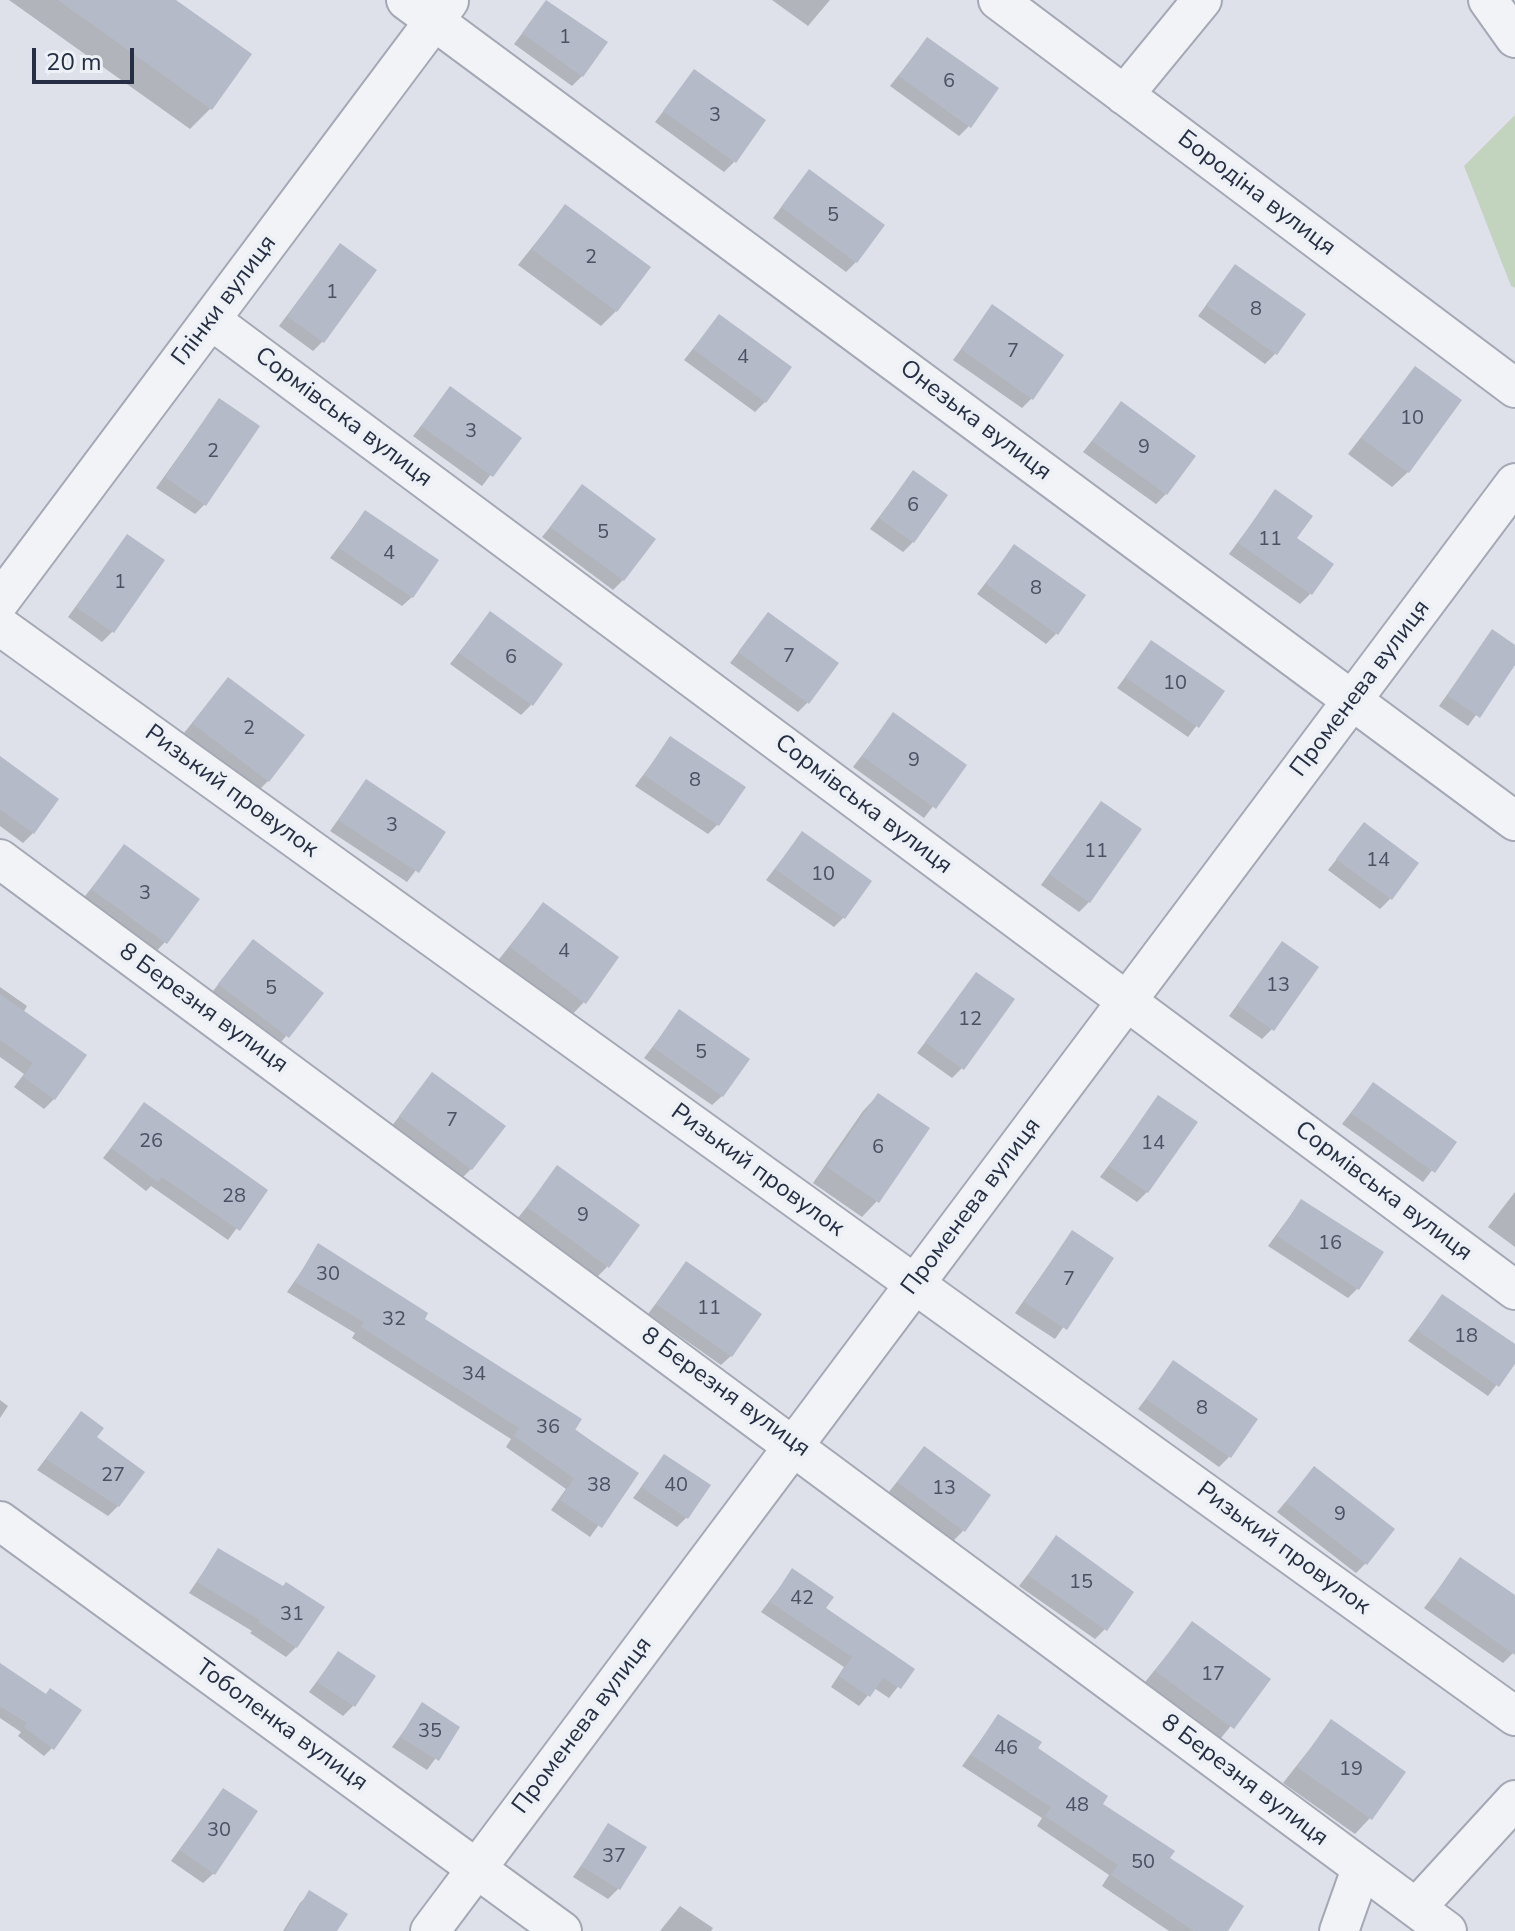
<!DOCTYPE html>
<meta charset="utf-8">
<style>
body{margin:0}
#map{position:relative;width:1515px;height:1931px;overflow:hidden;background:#dee1e9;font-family:"Nunito Sans",sans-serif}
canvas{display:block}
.scale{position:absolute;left:32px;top:48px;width:102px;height:36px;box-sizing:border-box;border:4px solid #252e42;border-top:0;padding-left:10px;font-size:24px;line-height:28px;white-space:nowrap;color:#252e42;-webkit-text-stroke:6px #edf1f6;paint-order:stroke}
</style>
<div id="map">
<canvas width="1515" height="1931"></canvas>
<div class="scale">20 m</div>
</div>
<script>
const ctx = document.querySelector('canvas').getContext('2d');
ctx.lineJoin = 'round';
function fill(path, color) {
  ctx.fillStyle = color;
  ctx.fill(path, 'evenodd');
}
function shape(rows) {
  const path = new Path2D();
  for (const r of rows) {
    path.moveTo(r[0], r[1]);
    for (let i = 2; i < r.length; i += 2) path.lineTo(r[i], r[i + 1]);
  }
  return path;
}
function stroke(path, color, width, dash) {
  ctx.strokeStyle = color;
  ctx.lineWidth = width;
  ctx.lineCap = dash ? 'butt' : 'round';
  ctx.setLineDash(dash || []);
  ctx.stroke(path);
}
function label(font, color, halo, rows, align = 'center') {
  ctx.font = font + ' "Nunito Sans",sans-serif';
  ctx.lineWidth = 8;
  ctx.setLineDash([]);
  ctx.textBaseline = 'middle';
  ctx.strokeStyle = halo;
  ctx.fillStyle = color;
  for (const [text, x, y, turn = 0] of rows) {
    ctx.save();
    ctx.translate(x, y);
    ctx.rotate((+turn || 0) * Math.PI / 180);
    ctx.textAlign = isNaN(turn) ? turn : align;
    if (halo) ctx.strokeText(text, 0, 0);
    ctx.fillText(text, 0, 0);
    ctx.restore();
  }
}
fill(shape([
 [1515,115,1515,288,1511,286,1464,166]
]), '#c2d4be');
fill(shape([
 [9,0,173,0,211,108,190,129],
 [772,0,830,0,808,26],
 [547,1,582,76,572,86,514,44],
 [927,39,969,126,959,136,890,86],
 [694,72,734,162,724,172,655,122],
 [809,171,856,262,846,272,773,218],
 [565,206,616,311,601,326,518,265],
 [340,245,323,341,313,351,279,326],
 [1235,267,1275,354,1265,364,1198,316],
 [992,307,1032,398,1022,408,953,360],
 [719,316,765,402,755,412,684,360],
 [1415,368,1408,472,1392,487,1348,454],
 [450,389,519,438,482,486,413,436],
 [219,400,205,504,195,514,156,488],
 [1121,404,1166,494,1156,504,1083,452],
 [913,472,913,542,903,552,870,529],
 [582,487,623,580,613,590,542,537],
 [1275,492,1310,594,1300,604,1229,554],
 [365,512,412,597,402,606,330,558],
 [127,536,112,632,102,642,68,617],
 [1014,546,1056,634,1046,644,977,594],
 [490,613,531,705,521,715,450,664],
 [768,615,808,702,798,712,730,663],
 [1492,632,1515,647,1515,661,1468,726,1439,706],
 [1151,643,1222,692,1188,737,1117,688],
 [228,679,268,781,253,796,179,739],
 [893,715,964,766,924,818,853,767],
 [670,739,718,824,708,834,635,786],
 [0,759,33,833,23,843,0,826],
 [366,781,444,833,407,882,330,831],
 [1101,803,1089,902,1079,912,1041,885],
 [1364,825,1390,899,1380,909,1328,870],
 [802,833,844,917,834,927,766,880],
 [124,847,165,942,150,958,78,905],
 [543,904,584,1002,569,1018,496,963],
 [1282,944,1272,1029,1262,1039,1229,1016],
 [243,952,321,994,277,1047,210,995],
 [977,974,962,1068,952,1078,917,1053],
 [0,987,27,1006,23,1013,54,1099,44,1109,14,1087,24,1074,0,1057],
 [680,1011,722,1096,712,1105,644,1058],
 [432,1074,471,1169,461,1179,391,1127],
 [1373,1084,1454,1142,1423,1182,1342,1124],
 [878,1095,877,1201,862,1217,813,1183,863,1111],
 [1159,1098,1147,1192,1137,1202,1100,1177],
 [145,1105,265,1190,228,1240,151,1186,146,1191,103,1158],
 [558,1168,607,1267,592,1282,513,1224],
 [1515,1192,1515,1247,1488,1227],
 [1301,1201,1358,1288,1348,1298,1268,1246],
 [1072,1232,1112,1258,1055,1339,1015,1313],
 [319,1246,636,1473,590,1537,551,1510,566,1489,506,1447,511,1439,352,1338,355,1333,287,1292],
 [686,1263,731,1356,721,1365,648,1314],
 [1442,1296,1515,1346,1515,1361,1488,1396,1408,1341],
 [1173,1363,1229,1457,1219,1467,1138,1409],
 [0,1400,8,1406,0,1418],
 [72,1424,94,1437,118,1506,108,1516,37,1470],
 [924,1448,963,1531,953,1541,888,1493],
 [664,1456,687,1517,677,1527,633,1498],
 [1314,1468,1366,1563,1356,1573,1277,1512],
 [1056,1538,1105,1629,1095,1639,1019,1586],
 [218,1550,296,1647,286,1657,250,1633,252,1631,189,1593],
 [1460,1560,1515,1597,1515,1651,1503,1663,1424,1608],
 [792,1571,823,1609,912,1669,889,1698,874,1688,859,1706,831,1687,844,1667,761,1612],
 [1192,1624,1268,1680,1217,1743,1141,1687],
 [338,1653,353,1706,343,1716,309,1692],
 [0,1666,52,1748,44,1756,18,1736,21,1732,0,1718],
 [423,1705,458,1728,427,1770,392,1747],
 [998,1716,1167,1859,1226,1931,1169,1931,1102,1886,1109,1875,1037,1826,1042,1818,962,1766],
 [1331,1722,1370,1818,1355,1834,1283,1783],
 [223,1790,213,1874,203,1883,171,1861],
 [609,1825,618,1889,608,1899,573,1877],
 [310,1893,335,1931,283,1931,300,1903],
 [680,1906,713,1928,711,1931,660,1931]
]), '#0003');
fill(shape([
 [58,0,176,0,252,54,212,110],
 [546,0,608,42,583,77,522,33],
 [927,37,999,88,971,128,899,76],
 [694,69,766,120,736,163,663,111],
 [809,169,885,225,857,263,781,207],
 [565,204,651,267,617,312,532,249],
 [340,243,377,270,324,343,287,316],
 [1235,264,1306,314,1277,355,1206,305],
 [992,304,1064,355,1033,400,961,349],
 [719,314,792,367,766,403,693,349],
 [1415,366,1462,400,1409,473,1361,438],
 [450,386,522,438,493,477,421,426],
 [219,398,260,426,206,506,165,477],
 [1121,401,1196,456,1167,495,1092,441],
 [913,470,948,495,914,543,879,518],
 [582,484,656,539,624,581,550,527],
 [1275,489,1313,516,1297,538,1334,564,1312,595,1238,543],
 [365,510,439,560,413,598,339,548],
 [127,534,165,560,114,633,76,607],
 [1014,544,1086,595,1058,635,986,584],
 [490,611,563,664,533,706,459,653],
 [768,612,839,663,809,704,738,652],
 [1492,629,1515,645,1515,665,1480,718,1447,695],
 [1151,640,1225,691,1199,728,1125,677],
 [228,677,305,735,269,782,192,723],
 [893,712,967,765,936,809,862,756],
 [670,736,746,787,719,826,644,775],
 [0,756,59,799,34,834,0,809],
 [366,779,446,832,419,873,338,820],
 [1101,801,1142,829,1090,903,1049,874],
 [1364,822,1419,863,1392,900,1336,859],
 [802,831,872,881,845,919,775,869],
 [124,844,200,899,167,944,91,889],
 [543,902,619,957,586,1004,510,947],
 [253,939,324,993,289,1038,218,984],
 [1282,941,1319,967,1274,1031,1237,1005],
 [976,972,1015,999,964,1070,925,1042],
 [0,994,87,1055,55,1100,23,1077,33,1063,0,1040],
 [679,1009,750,1059,723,1097,653,1047],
 [432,1072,506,1126,472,1170,399,1116],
 [1373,1082,1457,1142,1435,1173,1351,1113],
 [878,1093,930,1128,879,1203,827,1167],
 [1158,1095,1198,1122,1148,1193,1109,1166],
 [144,1102,268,1190,240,1231,162,1177,158,1182,111,1148],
 [557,1165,640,1225,609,1268,527,1207],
 [1301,1199,1384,1252,1359,1290,1277,1236],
 [1072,1230,1114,1258,1067,1330,1024,1302],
 [318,1243,428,1313,425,1319,582,1419,575,1430,639,1473,602,1528,560,1500,574,1478,514,1436,519,1428,361,1327,364,1322,295,1282],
 [686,1261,762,1314,732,1357,656,1304],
 [1442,1294,1515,1344,1515,1364,1499,1387,1417,1330],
 [1173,1360,1258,1419,1231,1458,1146,1399],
 [81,1411,104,1428,97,1437,145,1472,119,1507,46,1459],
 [924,1446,991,1495,965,1532,897,1482],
 [664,1454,711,1485,688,1519,641,1487],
 [1314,1466,1395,1529,1367,1565,1286,1502],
 [1056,1535,1134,1592,1107,1631,1028,1575],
 [218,1548,283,1586,286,1582,325,1607,297,1648,259,1622,260,1620,197,1582],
 [1460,1557,1515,1595,1515,1655,1433,1597],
 [792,1568,834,1597,826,1608,915,1669,901,1689,883,1678,870,1697,839,1676,852,1657,770,1602],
 [1192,1621,1271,1679,1234,1729,1155,1671],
 [338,1651,376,1676,355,1707,317,1682],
 [0,1663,46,1694,50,1688,82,1710,54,1750,24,1727,27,1723,0,1706],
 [422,1702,460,1727,439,1761,400,1737],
 [998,1714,1042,1742,1038,1748,1108,1796,1103,1804,1175,1851,1170,1858,1244,1906,1228,1931,1194,1931,1111,1875,1118,1865,1045,1816,1051,1807,971,1755],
 [1331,1719,1406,1772,1372,1820,1297,1767],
 [223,1788,258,1811,215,1875,180,1850],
 [608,1823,647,1847,620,1890,581,1866],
 [309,1890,348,1914,337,1931,285,1931]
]), '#b4bac7');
const minor = shape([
 [406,0,1515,821],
 [998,0,1515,388],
 [1488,0,1515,38],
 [1124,95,1202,0],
 [211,320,1515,1290],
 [0,601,449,1],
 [0,626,1515,1716],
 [0,859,1447,1931],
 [0,1521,562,1931],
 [1416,1908,1515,1800],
 [430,1931,1515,483],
 [1339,1931,1361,1869]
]);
stroke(minor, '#a3a8b4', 42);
stroke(minor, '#f1f3f7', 38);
label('20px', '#495163', null, [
 ["1",565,38],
 ["6",949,82],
 ["3",715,116],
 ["5",833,216],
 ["2",591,258],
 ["1",332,293],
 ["8",1256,310],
 ["7",1013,352],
 ["4",743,358],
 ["10",1412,419],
 ["3",471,432],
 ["9",1144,448],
 ["2",213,452],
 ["6",913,506],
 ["5",603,533],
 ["11",1270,540],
 ["4",389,554],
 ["1",120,583],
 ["8",1036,589],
 ["7",789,657],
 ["6",511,658],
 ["10",1175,684],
 ["2",249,729],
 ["9",914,761],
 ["8",695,781],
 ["3",392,826],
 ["11",1096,852],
 ["14",1378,861],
 ["10",823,875],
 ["3",145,894],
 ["4",564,952],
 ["13",1278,986],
 ["5",271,989],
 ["12",970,1020],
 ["5",701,1053],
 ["7",452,1121],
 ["26",151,1142],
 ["14",1153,1144],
 ["6",878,1148],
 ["28",234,1197],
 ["9",583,1216],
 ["16",1330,1244],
 ["30",328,1275],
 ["7",1069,1280],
 ["11",709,1309],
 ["32",394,1320],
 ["18",1466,1337],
 ["34",474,1375],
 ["8",1202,1409],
 ["36",548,1428],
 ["27",113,1476],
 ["38",599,1486],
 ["40",676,1486],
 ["13",944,1489],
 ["9",1340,1515],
 ["15",1081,1583],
 ["42",802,1599],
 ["31",292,1615],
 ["17",1213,1675],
 ["35",430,1732],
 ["46",1006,1749],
 ["19",1351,1770],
 ["48",1077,1806],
 ["30",219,1831],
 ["37",614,1857],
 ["50",1143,1863]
]);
label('24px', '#252e42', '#edf1f6', [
 ["Бородіна вулиця",1256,194,37],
 ["Глінки вулиця",225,301,-53],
 ["Сормівська вулиця",343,418,37],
 ["Онезька вулиця",975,421,37],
 ["Променева вулиця",1361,689,-53],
 ["Ризький провулок",231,792,36],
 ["Сормівська вулиця",863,805,37],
 ["8 Березня вулиця",203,1009,36],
 ["Ризький провулок",757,1171,36],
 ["Сормівська вулиця",1383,1192,37],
 ["Променева вулиця",972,1207,-53],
 ["8 Березня вулиця",725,1393,36],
 ["Ризький провулок",1283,1549,36],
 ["Тоболенка вулиця",281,1726,36],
 ["Променева вулиця",583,1726,-53],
 ["8 Березня вулиця",1244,1781,37]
]);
</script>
